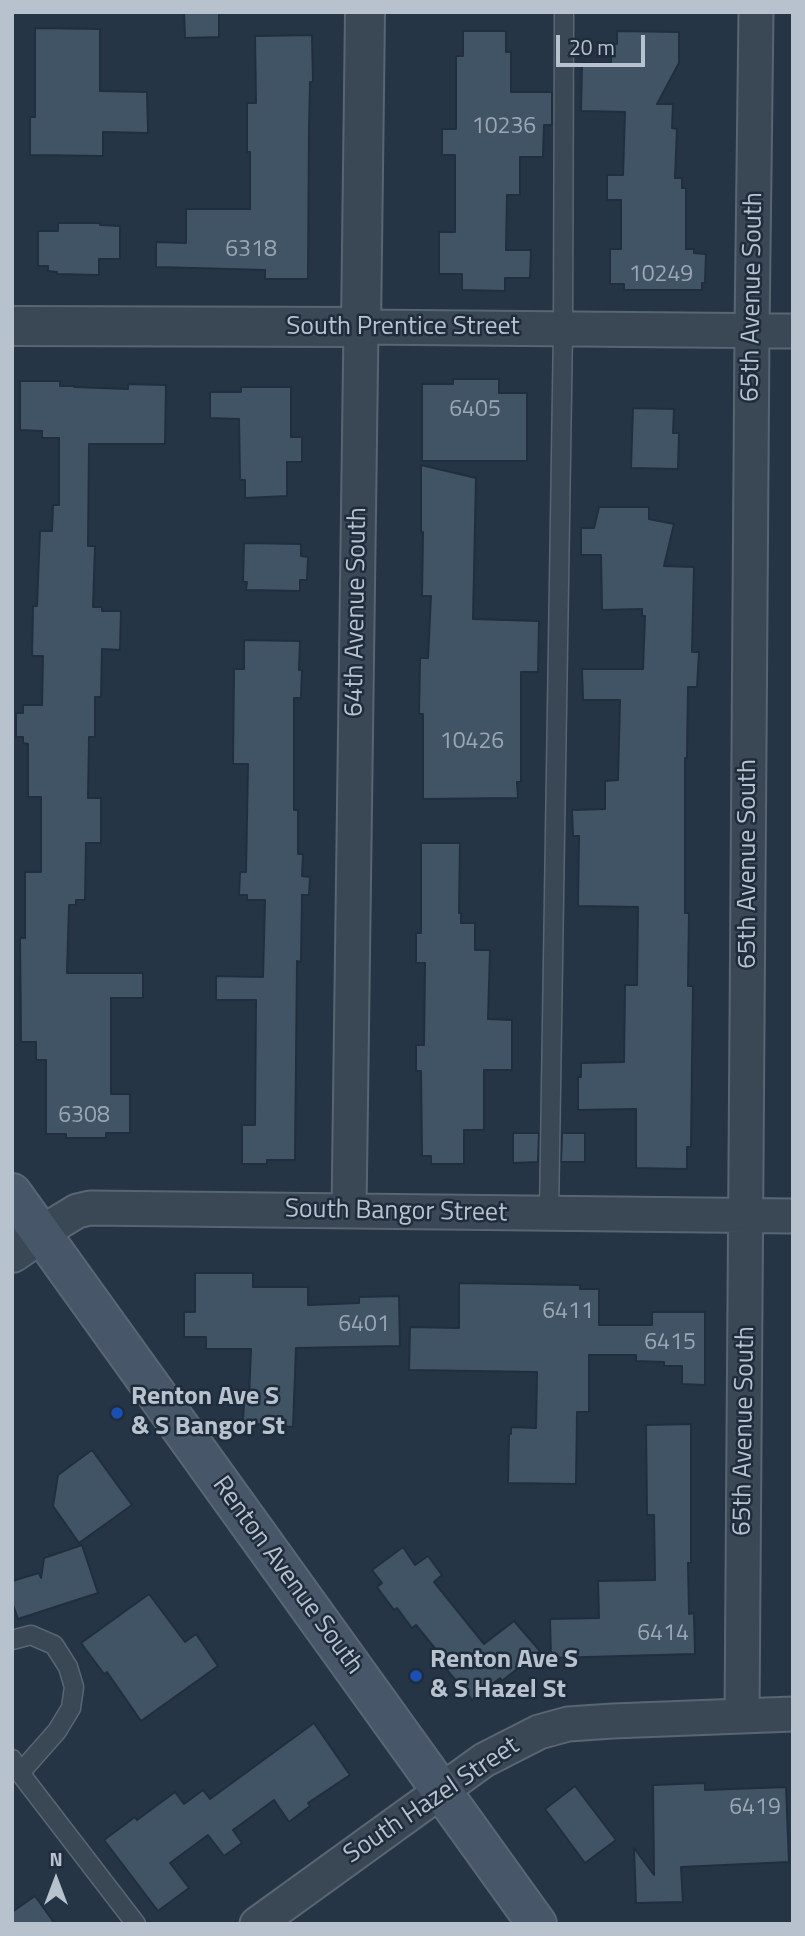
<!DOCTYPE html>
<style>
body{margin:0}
#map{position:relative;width:805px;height:1936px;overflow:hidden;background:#263546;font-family:"Titillium Web",sans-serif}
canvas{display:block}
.frame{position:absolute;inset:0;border:14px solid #b8c2ce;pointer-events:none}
.north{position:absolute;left:21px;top:1845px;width:70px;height:70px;-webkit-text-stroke:5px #1f2c3b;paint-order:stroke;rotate:0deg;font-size:19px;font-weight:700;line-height:28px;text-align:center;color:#b8c2ce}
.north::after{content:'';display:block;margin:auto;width:24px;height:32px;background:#b8c2ce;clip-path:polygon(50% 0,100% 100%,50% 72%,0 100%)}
.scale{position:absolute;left:556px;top:35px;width:89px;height:32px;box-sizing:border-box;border:4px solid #b8c2ce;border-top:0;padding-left:9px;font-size:21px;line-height:24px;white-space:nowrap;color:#b8c2ce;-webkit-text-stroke:5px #1f2c3b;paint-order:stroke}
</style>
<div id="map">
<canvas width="805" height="1936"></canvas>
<div class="frame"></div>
<div class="north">N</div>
<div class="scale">20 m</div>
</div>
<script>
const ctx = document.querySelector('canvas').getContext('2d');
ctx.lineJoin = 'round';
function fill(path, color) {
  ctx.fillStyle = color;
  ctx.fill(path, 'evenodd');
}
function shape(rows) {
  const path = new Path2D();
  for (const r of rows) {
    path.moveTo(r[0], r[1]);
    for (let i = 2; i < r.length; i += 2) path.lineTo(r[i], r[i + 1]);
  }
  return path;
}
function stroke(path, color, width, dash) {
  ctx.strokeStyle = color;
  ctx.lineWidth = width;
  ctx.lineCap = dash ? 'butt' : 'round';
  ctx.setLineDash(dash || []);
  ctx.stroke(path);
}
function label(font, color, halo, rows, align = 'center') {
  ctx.font = font + ' "Titillium Web",sans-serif';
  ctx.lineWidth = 5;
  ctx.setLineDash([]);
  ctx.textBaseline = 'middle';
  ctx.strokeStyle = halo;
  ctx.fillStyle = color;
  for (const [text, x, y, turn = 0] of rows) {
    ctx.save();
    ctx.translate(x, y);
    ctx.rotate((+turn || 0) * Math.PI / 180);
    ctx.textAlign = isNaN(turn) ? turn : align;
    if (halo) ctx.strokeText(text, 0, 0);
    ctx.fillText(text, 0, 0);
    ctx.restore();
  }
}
const building = shape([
 [184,12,219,12,219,37,185,38,184,12],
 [35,28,100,29,100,91,147,92,148,133,103,132,103,156,30,155,30,117,35,117,35,28],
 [463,31,506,31,506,52,511,52,511,92,552,92,552,125,544,125,543,157,520,157,520,195,507,195,506,250,531,250,530,278,505,278,505,291,462,290,462,274,439,274,439,232,455,232,455,155,442,155,442,129,456,129,456,56,463,56,463,31],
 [617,31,679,32,679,63,657,104,673,104,672,128,677,129,675,178,682,178,682,188,686,188,686,249,694,249,694,253,706,254,705,283,702,283,702,290,624,290,624,284,610,284,610,249,621,249,621,200,607,200,607,175,623,175,625,112,581,111,582,63,611,63,611,44,617,44,617,31],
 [312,35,313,82,310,82,309,130,308,279,265,279,265,270,156,267,156,242,186,243,186,209,250,209,250,152,247,152,247,103,256,103,255,36,312,35],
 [58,223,100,223,100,225,120,226,120,259,99,259,99,275,57,274,57,272,48,271,48,266,38,266,38,231,58,231,58,223],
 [453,379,499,379,499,393,527,393,527,461,422,461,422,384,453,384,453,379],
 [20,381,60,381,60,386,74,386,74,387,128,389,128,384,166,385,165,444,89,444,88,546,95,546,93,607,102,607,102,611,121,611,120,650,102,649,101,697,95,697,95,737,89,737,88,798,101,798,101,843,86,843,85,900,76,900,76,905,69,905,67,973,143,973,143,998,111,998,111,1094,130,1094,130,1133,106,1133,106,1138,66,1138,66,1134,46,1134,46,1060,36,1060,36,1042,21,1042,20,938,25,938,25,872,41,872,41,797,28,797,28,744,23,743,23,737,16,737,16,713,23,713,23,705,42,705,43,656,32,656,33,606,37,606,40,531,52,531,53,505,59,505,59,438,42,438,42,431,20,430,20,381],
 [241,387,291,387,291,437,302,437,302,462,287,462,287,496,245,498,245,480,240,480,239,419,210,418,210,392,241,392,241,387],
 [633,408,674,409,673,433,679,433,678,469,631,468,633,408],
 [421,465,476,478,473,619,539,621,538,672,521,672,521,782,517,782,518,798,423,799,423,714,419,714,420,658,428,658,431,596,422,596,423,532,421,532,421,465],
 [599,507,649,507,649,519,674,524,664,566,694,567,692,652,699,652,697,687,688,687,687,758,685,758,685,913,689,913,688,986,693,986,691,1147,687,1147,687,1169,636,1168,636,1109,578,1110,578,1077,581,1077,581,1063,624,1062,625,985,637,985,638,907,578,906,579,836,573,836,572,810,605,809,605,781,618,780,620,700,583,700,582,669,643,669,645,616,642,616,642,609,602,610,601,555,581,555,581,528,594,528,599,507],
 [244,543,301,544,301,556,308,557,307,580,300,580,300,591,246,590,247,582,243,582,244,543],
 [244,640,300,641,299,670,302,670,301,698,294,698,294,810,298,810,298,854,303,854,302,876,310,877,309,895,302,895,301,962,297,961,295,1160,267,1160,267,1164,242,1164,242,1125,255,1125,256,1000,216,1000,216,976,263,977,265,900,247,900,247,895,239,895,240,872,246,872,248,764,233,764,234,669,244,669,244,640],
 [421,843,460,843,459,913,461,913,461,923,475,923,475,950,490,950,488,1019,512,1020,512,1070,484,1070,484,1130,464,1130,464,1164,431,1164,431,1156,422,1156,421,1071,416,1071,416,1045,424,1045,425,963,416,963,416,933,421,933,421,843],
 [513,1133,539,1133,538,1162,513,1163,513,1133],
 [562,1133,585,1133,585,1162,561,1162,562,1133],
 [195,1273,253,1273,253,1287,308,1287,308,1305,359,1303,359,1297,399,1296,400,1346,296,1348,293,1427,243,1423,244,1398,249,1398,251,1349,206,1349,206,1337,184,1337,184,1312,195,1312,195,1273],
 [459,1283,580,1285,580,1289,599,1289,599,1325,652,1325,652,1312,705,1312,705,1385,682,1384,682,1366,664,1366,664,1362,636,1361,636,1355,589,1355,589,1412,577,1412,576,1484,508,1483,509,1434,511,1434,511,1427,536,1428,537,1372,409,1370,410,1327,459,1328,459,1283],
 [691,1424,691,1563,688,1563,689,1614,694,1613,695,1654,551,1658,550,1619,599,1618,598,1581,655,1580,654,1515,647,1515,646,1425,691,1424],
 [92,1450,132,1505,79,1543,53,1506,58,1475,92,1450],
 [82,1545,98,1593,18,1619,12,1602,12,1581,39,1573,41,1578,44,1558,82,1545],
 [403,1547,415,1565,428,1556,442,1575,434,1582,484,1644,514,1621,540,1651,502,1681,500,1678,472,1700,447,1670,450,1667,416,1625,412,1628,397,1608,394,1610,377,1587,382,1583,372,1570,403,1547],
 [149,1594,185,1642,196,1634,218,1666,141,1721,107,1672,104,1674,81,1643,149,1594],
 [314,1723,350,1775,308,1803,310,1806,289,1822,274,1800,233,1830,242,1843,224,1856,208,1835,170,1863,189,1888,158,1911,104,1840,135,1817,137,1820,175,1792,184,1804,203,1790,210,1799,314,1723],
 [705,1783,705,1790,786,1787,789,1862,681,1867,683,1902,636,1903,634,1848,654,1875,653,1785,705,1783],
 [575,1786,616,1840,585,1863,545,1809,575,1786],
 [35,1896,55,1924,12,1924,12,1912,35,1896]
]);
fill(building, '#415465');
stroke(building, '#212e3d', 2);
const service = shape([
 [549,1213,563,329,564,12],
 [12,1640,31,1635,54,1645,68,1667,74,1687,71,1708,57,1731,20,1773],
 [12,1759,20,1773,136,1924]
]);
const minor = shape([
 [349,1211,361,327,793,331],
 [41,1233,77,1211,90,1208,793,1216],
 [742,1716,752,330,756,12],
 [257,1924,484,1760,539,1732,568,1724,613,1721,793,1714]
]);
const tertiary = shape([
 [12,326,361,327,365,12],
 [12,1253,41,1233]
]);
const secondary = shape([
 [12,1193,537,1924]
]);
stroke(service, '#596572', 21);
stroke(minor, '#596572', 37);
stroke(tertiary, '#596572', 42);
stroke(secondary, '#596572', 42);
stroke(service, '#3a4755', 18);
stroke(minor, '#3a4755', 33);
stroke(tertiary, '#3a4755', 38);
stroke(secondary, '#485669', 38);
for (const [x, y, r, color] of [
 [117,1413,7,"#1a4fb4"],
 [416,1676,7,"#1a4fb4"]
]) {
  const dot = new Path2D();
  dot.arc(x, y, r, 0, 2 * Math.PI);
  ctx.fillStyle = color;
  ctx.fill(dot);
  stroke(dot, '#1f2c3b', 2.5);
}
label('23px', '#9aa6b4', null, [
 ["10236",504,127],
 ["6318",251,250],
 ["10249",661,275],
 ["6405",475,410],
 ["10426",472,742],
 ["6308",84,1116],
 ["6411",568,1312],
 ["6401",364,1325],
 ["6415",670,1343],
 ["6414",663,1634],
 ["6419",755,1808]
]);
label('26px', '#b8c2ce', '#1f2c3b', [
 ["65th Avenue South",753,297,-89],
 ["South Prentice Street",403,328],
 ["64th Avenue South",357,612,-89],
 ["65th Avenue South",749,864,-90],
 ["South Bangor Street",396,1212,1],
 ["65th Avenue South",745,1431,-89],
 ["Renton Avenue South",287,1576,54],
 ["South Hazel Street",432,1801,-34]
]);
label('bold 26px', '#b8c2ce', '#1f2c3b', [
 ["Renton Ave S",131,1398],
 ["& S Bangor St",131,1428],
 ["Renton Ave S",430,1661],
 ["& S Hazel St",430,1691]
], 'left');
</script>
